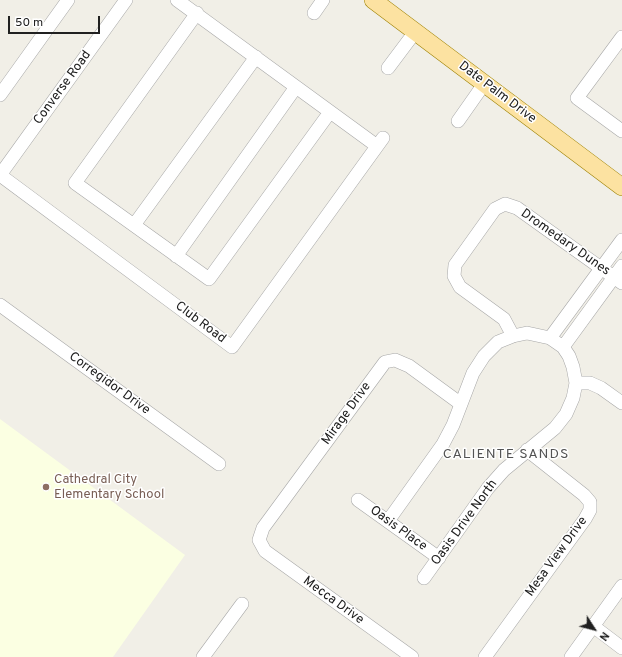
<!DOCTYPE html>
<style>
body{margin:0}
#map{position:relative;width:622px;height:657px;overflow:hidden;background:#f1efe7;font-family:Overpass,sans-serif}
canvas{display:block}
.north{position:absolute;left:574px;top:609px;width:40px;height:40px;-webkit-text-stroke:3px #fff;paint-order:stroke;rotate:126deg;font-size:11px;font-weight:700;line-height:16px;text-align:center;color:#202020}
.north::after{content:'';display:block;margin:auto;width:14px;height:18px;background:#202020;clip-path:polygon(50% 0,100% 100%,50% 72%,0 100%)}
.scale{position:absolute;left:8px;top:16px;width:92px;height:18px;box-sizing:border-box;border:2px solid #202020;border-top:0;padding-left:5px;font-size:12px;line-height:14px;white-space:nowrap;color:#202020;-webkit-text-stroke:3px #fff;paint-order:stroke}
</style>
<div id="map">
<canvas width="622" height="657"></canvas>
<div class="north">N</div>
<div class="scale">50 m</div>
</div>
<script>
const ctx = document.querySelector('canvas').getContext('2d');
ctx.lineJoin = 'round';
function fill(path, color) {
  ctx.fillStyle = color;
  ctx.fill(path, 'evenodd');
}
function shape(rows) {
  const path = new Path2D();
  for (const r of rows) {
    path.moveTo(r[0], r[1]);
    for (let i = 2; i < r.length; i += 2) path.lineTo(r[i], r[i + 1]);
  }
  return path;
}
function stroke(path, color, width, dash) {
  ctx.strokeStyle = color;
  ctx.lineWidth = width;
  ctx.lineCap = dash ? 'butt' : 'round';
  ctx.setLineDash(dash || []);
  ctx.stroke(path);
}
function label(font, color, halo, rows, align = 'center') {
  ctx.font = font + ' Overpass,sans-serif';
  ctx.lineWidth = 3;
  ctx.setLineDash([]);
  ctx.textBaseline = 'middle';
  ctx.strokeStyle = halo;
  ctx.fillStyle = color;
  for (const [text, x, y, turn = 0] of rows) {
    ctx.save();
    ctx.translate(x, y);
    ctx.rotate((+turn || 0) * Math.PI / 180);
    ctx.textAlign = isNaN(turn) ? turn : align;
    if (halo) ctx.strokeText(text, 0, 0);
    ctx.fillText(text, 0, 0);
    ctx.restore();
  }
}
fill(shape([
 [0,419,185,555,113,657,0,657]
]), '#fbffe2');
const minor = shape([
 [177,0,377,146],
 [197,13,75,183,209,279,330,112],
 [314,13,323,0],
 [622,37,577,98,622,131],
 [388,68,415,32],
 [0,95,68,0],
 [458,121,484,84],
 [0,175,232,347,383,138],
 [0,175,126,0],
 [134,225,256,57],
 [176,256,296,87],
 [0,305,219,464],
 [513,336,504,319,460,287,454,276,455,265,495,209,505,204,517,208,622,283],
 [550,338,622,240],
 [563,347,622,266],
 [576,383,590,383,601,388,622,403],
 [358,500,439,558],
 [388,521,443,444,453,425,473,373,484,356,498,342,513,336,527,333,550,338,563,347,569,356,573,367,576,383,573,398,566,414,555,428,504,470,488,488,424,578],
 [593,626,622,648],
 [203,657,242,604],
 [412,657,265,551,259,540,263,528,385,362,395,360,409,366,461,404],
 [485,657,585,519,590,510,590,502,584,495,527,450],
 [571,657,622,586]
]);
const major = shape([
 [373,0,622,187]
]);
stroke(minor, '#a7a7a7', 14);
stroke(major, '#9c8000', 18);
stroke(minor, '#fff', 13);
stroke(major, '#fce2a1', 17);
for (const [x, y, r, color] of [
 [46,487,4,"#8d6e63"]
]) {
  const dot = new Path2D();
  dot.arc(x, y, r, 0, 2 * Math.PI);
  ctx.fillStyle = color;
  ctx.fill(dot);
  stroke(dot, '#fff', 1.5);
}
label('13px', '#202020', '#fff', [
 ["Converse Road",63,88,-54],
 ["Date Palm Drive",497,93,37],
 ["Dromedary Dunes",565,243,35],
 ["Club Road",200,323,37],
 ["Corregidor Drive",109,384,36],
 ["Mirage Drive",347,414,-54],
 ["Oasis Drive North",465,523,-54],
 ["Oasis Place",398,529,36],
 ["Mesa View Drive",557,557,-54],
 ["Mecca Drive",333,601,36]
]);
label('13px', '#785e54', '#fff', [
 ["Cathedral City",54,480],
 ["Elementary School",54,495]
], 'left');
ctx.letterSpacing = '1px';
label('14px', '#535353', '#fff', [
 ["CALIENTE SANDS",506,455]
]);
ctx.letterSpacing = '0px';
</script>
